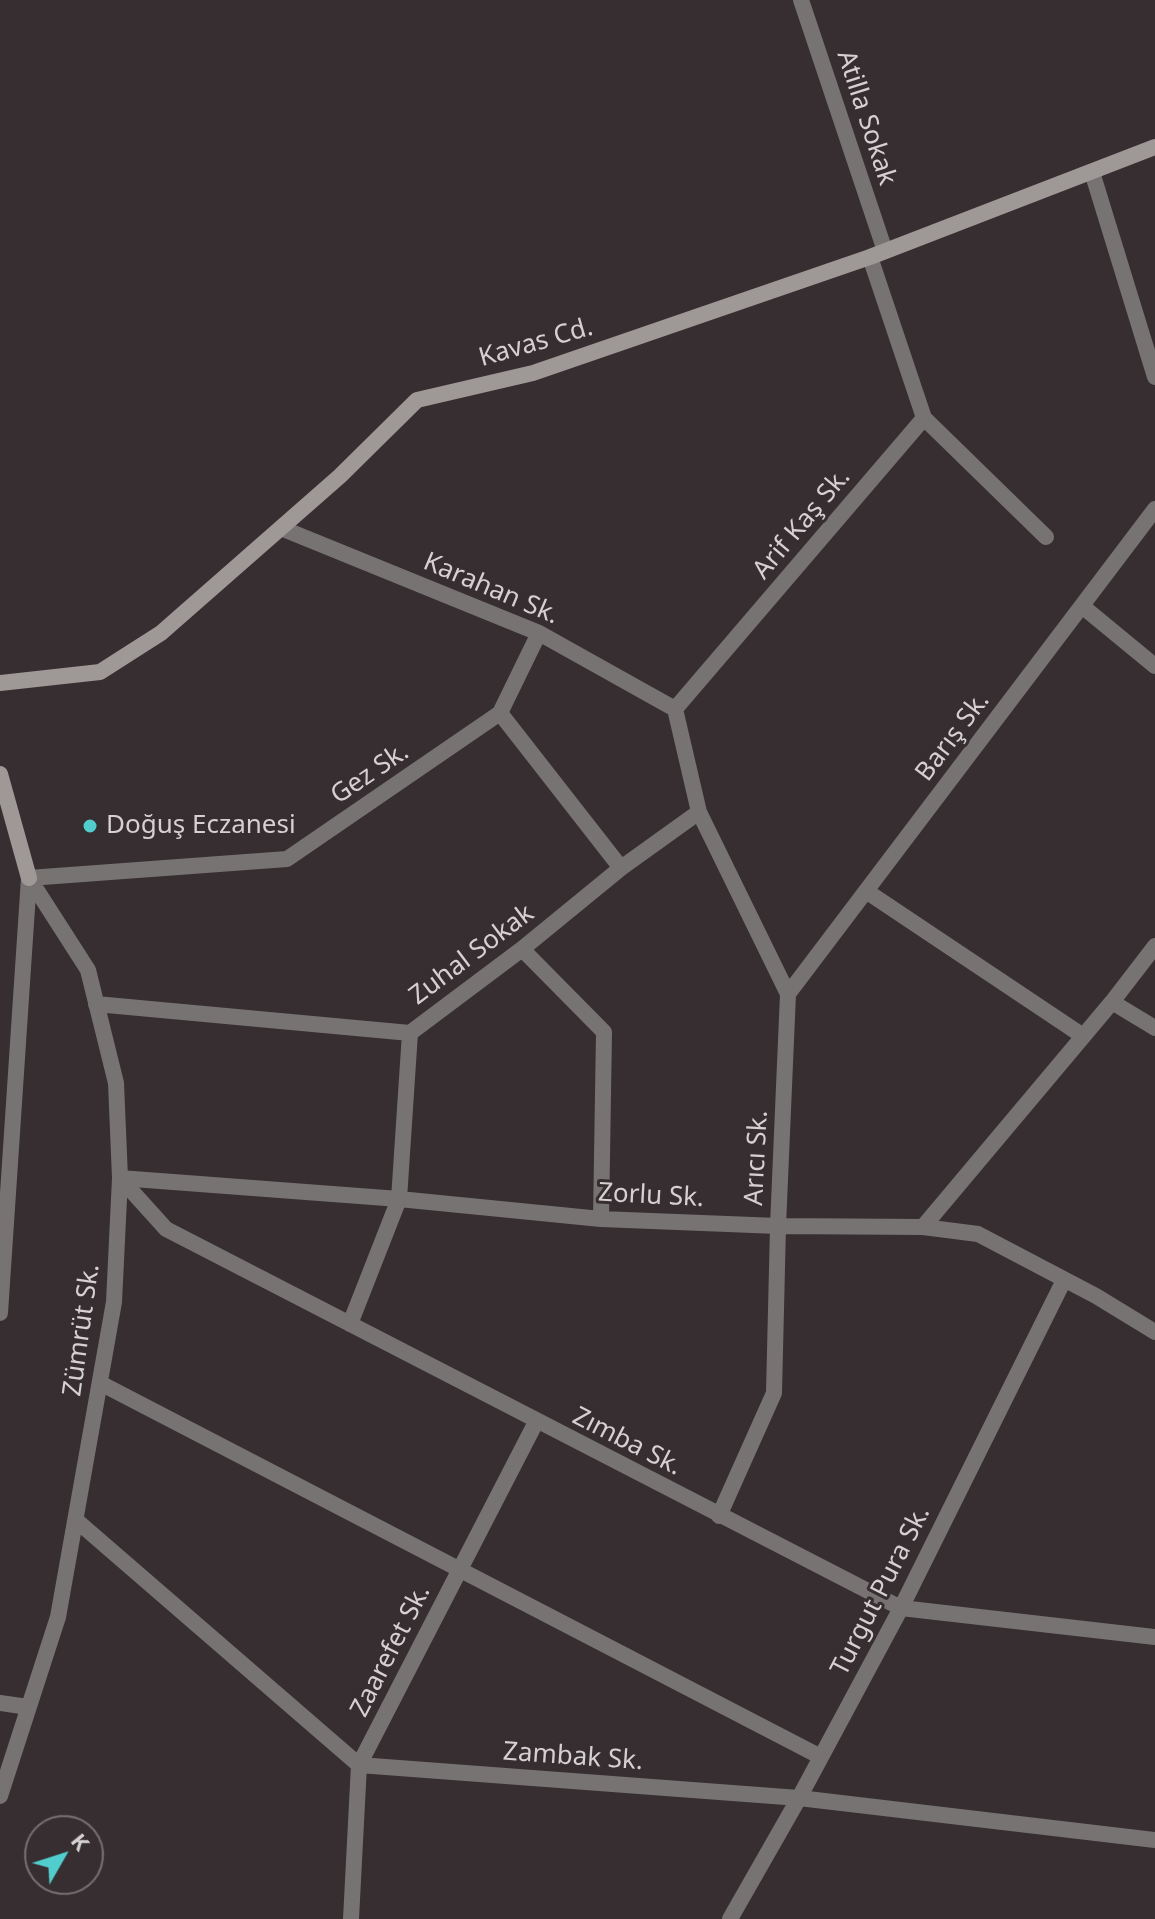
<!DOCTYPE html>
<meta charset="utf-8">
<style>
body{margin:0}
#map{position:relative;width:1155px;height:1919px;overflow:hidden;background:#362e30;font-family:"Noto Sans",sans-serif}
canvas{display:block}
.north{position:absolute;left:24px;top:1815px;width:80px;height:80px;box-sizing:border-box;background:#362e30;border:2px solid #766f70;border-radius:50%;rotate:51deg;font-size:22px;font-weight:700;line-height:32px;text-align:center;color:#d5d0d1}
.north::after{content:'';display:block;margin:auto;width:28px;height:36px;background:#52cdce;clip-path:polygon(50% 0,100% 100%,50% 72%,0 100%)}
</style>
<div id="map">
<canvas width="1155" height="1919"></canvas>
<div class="north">K</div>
</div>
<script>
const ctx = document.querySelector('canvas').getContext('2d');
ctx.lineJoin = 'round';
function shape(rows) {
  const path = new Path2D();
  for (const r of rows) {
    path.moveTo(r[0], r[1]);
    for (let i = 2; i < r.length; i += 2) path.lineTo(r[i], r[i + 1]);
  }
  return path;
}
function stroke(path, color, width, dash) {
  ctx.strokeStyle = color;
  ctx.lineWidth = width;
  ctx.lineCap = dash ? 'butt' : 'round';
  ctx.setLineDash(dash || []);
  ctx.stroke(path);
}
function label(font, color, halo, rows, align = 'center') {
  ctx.font = font + ' "Noto Sans",sans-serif';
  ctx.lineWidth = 6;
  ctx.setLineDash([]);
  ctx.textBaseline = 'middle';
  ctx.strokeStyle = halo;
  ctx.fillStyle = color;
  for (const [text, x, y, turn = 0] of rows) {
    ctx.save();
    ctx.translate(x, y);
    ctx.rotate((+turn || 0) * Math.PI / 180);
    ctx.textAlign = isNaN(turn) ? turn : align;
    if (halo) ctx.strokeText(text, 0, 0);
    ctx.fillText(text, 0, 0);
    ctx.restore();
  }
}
stroke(shape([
 [801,0,885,251],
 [1092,172,1155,377],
 [924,418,1046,537],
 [281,528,539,633,675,709],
 [1082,606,1155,666],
 [500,713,621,868],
 [29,878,287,859,500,713,539,633],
 [866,891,1083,1036],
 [522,949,604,1032,601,1219],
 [788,994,1155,509],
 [1112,1002,1155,1028],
 [96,1004,410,1033,522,949,621,868,699,812],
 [120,1178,166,1229,901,1608,1155,1637],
 [120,1178,399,1199,601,1219,778,1226,923,1227,978,1234,1096,1296,1155,1332],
 [923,1227,1112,1002,1155,946],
 [0,1313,29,878],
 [350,1324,399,1199,410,1033],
 [100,1383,821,1757],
 [719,1516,774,1393,778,1226,788,994,699,812,675,709,924,418,870,257],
 [77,1521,359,1765,799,1798,1155,1840],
 [0,1703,28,1707],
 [0,1796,58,1617,114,1302,120,1178,116,1083,88,970,29,878],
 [351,1919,359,1765,536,1422],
 [730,1919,799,1798,901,1608,1064,1280]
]), '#777372', 16);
stroke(shape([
 [0,683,100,672,161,633,340,476,417,400,533,373,870,257,1155,147],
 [0,774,29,878]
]), '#9e9997', 16);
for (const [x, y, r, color] of [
 [90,826,8,"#52cdce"]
]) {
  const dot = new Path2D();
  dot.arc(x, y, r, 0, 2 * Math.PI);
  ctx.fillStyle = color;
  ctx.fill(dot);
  stroke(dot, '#362e30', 3);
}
label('26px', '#d5d0d1', '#362e30', [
 ["Atilla Sokak",866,118,72],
 ["Kavas Cd.",536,343,-16],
 ["Arif Kaş Sk.",802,524,-50],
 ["Karahan Sk.",491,589,23],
 ["Barış Sk.",953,737,-53],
 ["Gez Sk.",370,774,-34],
 ["Zuhal Sokak",472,955,-37],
 ["Arıcı Sk.",757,1158,-87],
 ["Zorlu Sk.",651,1196,3],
 ["Zümrüt Sk.",82,1330,-82],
 ["Zımba Sk.",627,1442,27],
 ["Turgut Pura Sk.",881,1591,-63],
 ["Zaarefet Sk.",391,1651,-63],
 ["Zambak Sk.",573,1757,4]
]);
label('26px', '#d5d0d1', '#362e30', [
 ["Doğuş Eczanesi",106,826]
], 'left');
</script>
